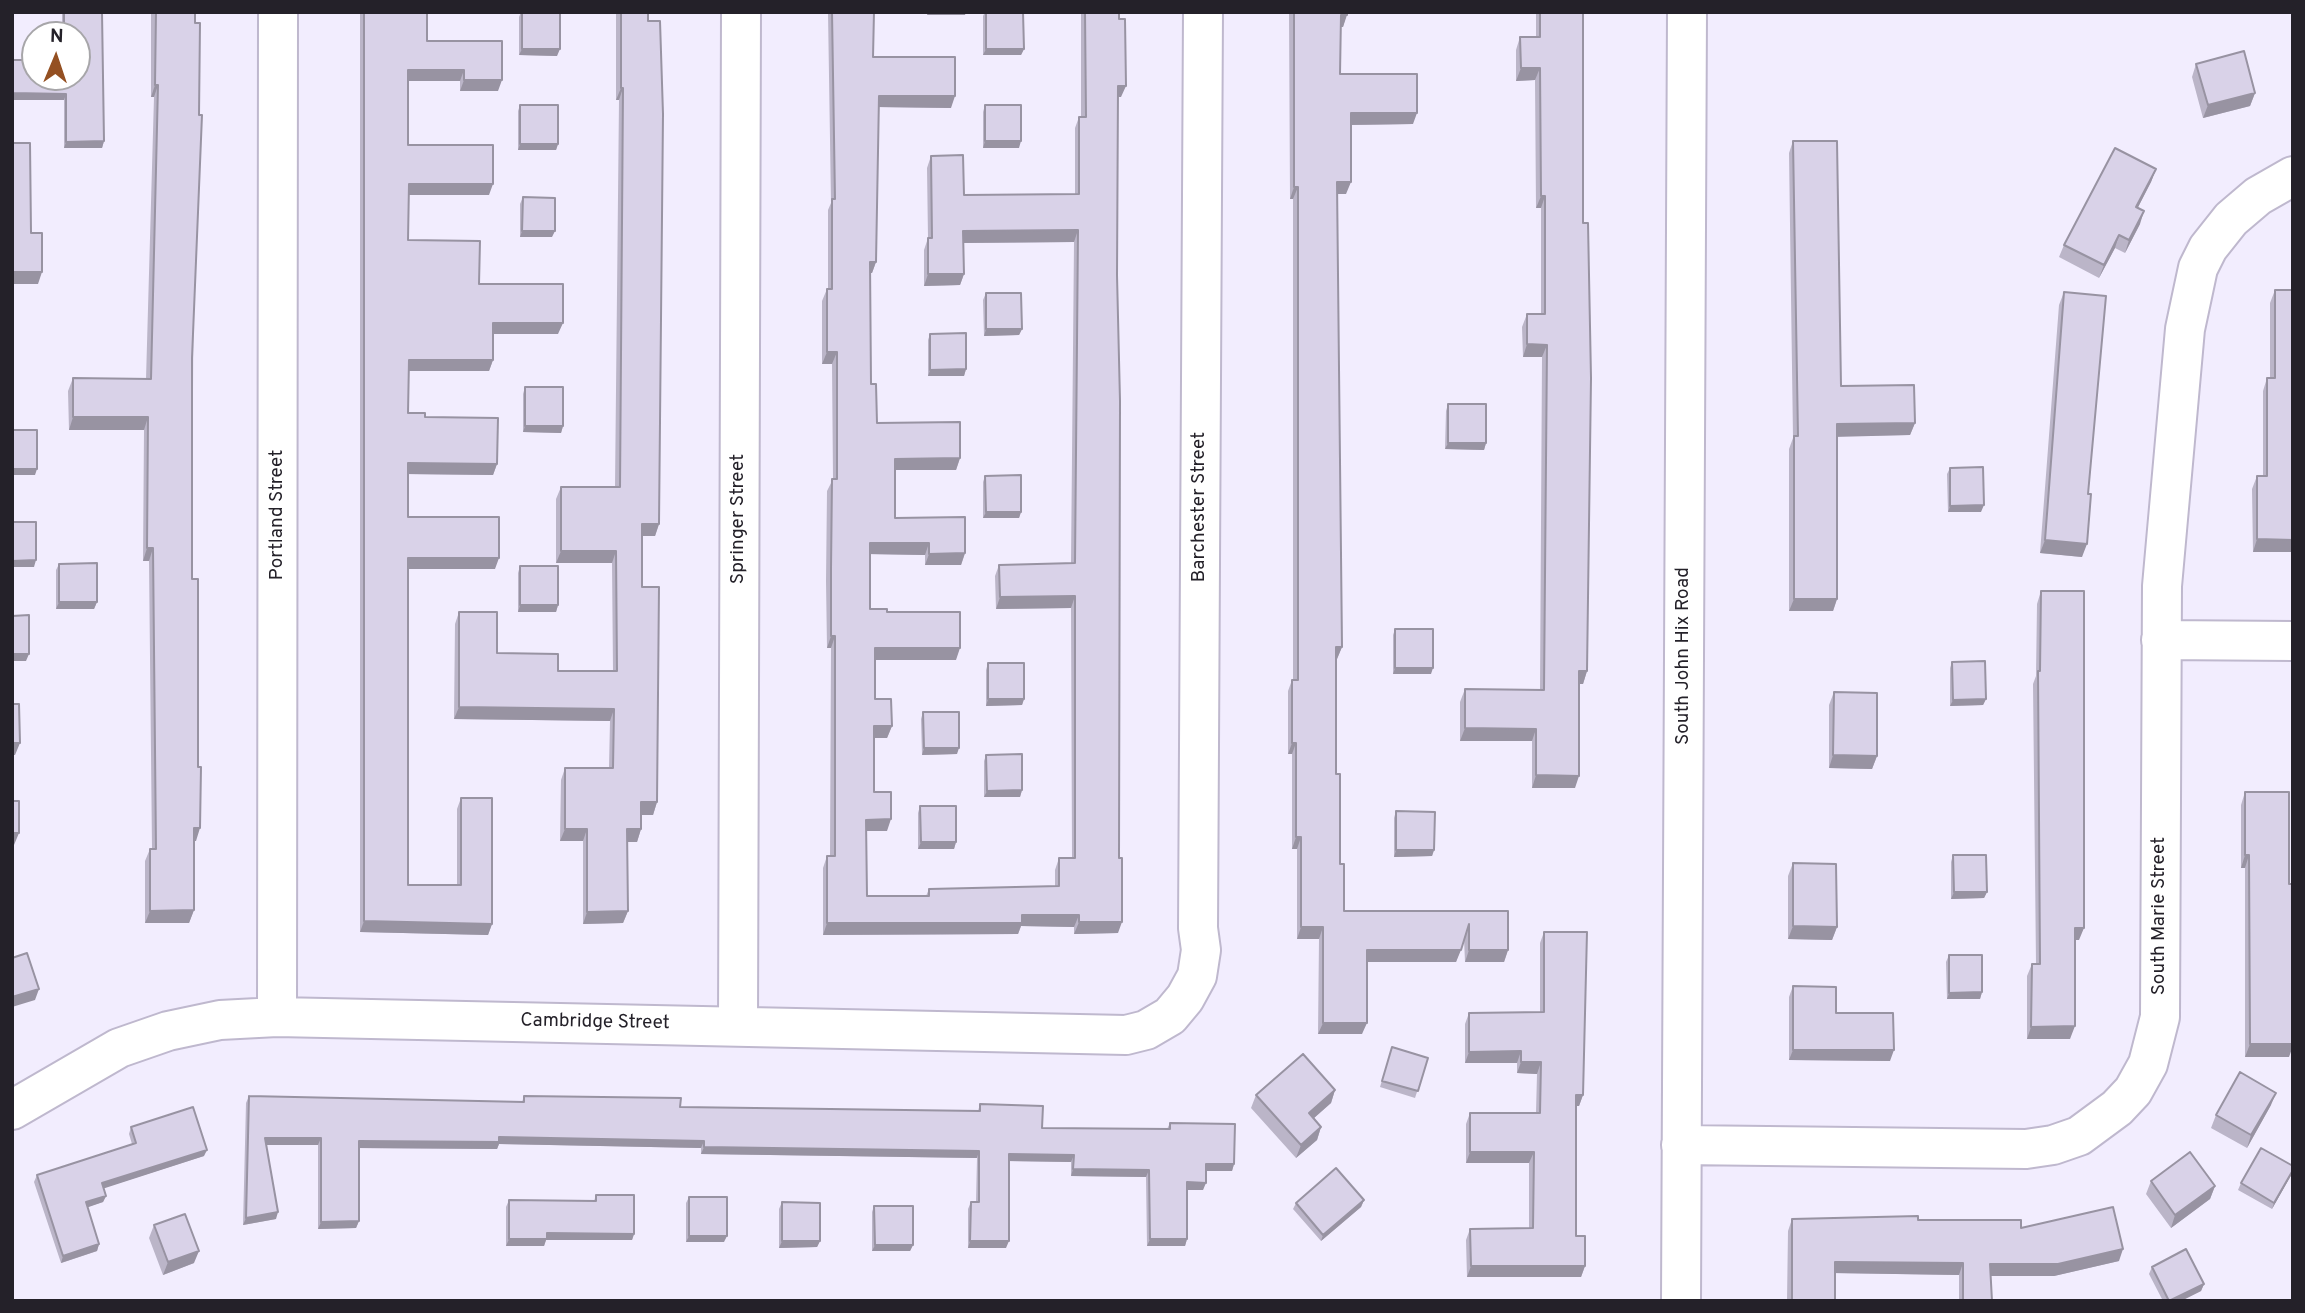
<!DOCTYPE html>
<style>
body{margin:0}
#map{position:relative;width:2305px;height:1313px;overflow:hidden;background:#f2edfe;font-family:Overpass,sans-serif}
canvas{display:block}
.frame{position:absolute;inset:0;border:14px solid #242129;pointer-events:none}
.north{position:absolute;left:21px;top:21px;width:70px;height:70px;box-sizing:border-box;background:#fff;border:2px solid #a7a6a9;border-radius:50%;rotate:2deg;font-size:19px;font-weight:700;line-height:28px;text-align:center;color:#242129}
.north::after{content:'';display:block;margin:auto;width:24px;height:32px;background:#945022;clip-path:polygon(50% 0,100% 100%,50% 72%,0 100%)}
</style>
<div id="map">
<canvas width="2305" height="1313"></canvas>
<div class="frame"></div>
<div class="north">N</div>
</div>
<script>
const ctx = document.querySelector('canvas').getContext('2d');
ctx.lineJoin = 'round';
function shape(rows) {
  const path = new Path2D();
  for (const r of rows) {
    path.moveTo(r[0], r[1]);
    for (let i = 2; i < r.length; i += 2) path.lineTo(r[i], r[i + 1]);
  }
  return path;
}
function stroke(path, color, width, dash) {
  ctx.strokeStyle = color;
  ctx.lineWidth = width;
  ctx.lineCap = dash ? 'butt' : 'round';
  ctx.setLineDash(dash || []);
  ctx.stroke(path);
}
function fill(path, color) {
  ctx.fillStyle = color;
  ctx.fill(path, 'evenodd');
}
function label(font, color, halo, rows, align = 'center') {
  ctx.font = font + ' Overpass,sans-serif';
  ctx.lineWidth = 7;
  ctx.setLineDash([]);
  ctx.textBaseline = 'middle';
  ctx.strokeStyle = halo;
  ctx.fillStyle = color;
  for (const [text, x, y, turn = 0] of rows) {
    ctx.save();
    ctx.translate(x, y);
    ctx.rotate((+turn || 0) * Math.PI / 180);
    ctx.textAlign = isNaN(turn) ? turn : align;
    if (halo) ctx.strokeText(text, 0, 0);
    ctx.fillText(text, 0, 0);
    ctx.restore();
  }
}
const minor = shape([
 [2161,640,2293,641],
 [277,1017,278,12],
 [738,1025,741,12],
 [12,1110,119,1048,168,1031,220,1020,277,1017,1126,1035,1146,1030,1170,1016,1185,998,1197,976,1201,950,1198,928,1203,12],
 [1681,1145,2026,1149,2053,1145,2079,1136,2117,1108,2133,1091,2148,1064,2160,1017,2162,586,2185,329,2198,268,2208,248,2231,219,2258,196,2293,176],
 [1681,1301,1687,12]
]);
stroke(minor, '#bfb8ce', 42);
stroke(minor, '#fff', 38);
fill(shape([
 [62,12,102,12,104,141,102,148,64,148,64,100,12,100,77,77,77,35,62,35],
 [151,12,195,12,192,579,196,841,194,841,194,910,189,923,145,923,145,861,150,849,152,849,149,561,143,561,144,430,69,430,68,391,73,378,146,379,154,97,151,97],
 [360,12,427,12,427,41,498,91,460,91,460,81,408,81,408,145,489,195,408,195,408,240,558,334,493,334,493,360,489,371,409,371,408,413,425,417,497,464,493,475,408,474,408,517,495,569,408,569,408,885,457,885,457,809,461,798,492,924,488,935,360,932],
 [521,12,560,12,557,56,519,55,519,17],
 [616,12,648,12,659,524,655,536,642,536,642,587,657,802,653,815,641,815,641,829,637,842,627,842,628,911,623,923,583,924,583,841,560,841,561,780,565,768,609,768,610,721,454,719,455,624,459,612,497,653,558,671,613,671,612,563,556,563,556,499,561,487,615,487,619,100,616,100],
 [828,12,874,12,873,57,951,108,879,107,876,262,872,273,870,273,871,384,877,423,960,458,956,470,895,470,895,518,965,553,961,565,925,565,925,555,870,554,870,609,887,612,956,660,875,660,875,699,892,726,887,738,874,738,874,792,887,831,866,831,867,896,926,896,929,889,1055,886,1055,870,1059,858,1072,858,1071,608,996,609,995,576,999,565,1071,563,1074,242,964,243,964,274,960,285,924,286,924,250,928,238,927,168,931,156,964,195,1075,194,1075,128,1079,117,1081,117,1081,12,1119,12,1121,97,1118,97,1117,275,1118,933,1074,934,1074,927,1021,926,1018,934,823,935,823,868,827,856,830,856,831,648,827,648,826,581,827,491,833,479,832,364,822,364,822,301,827,289,828,289,828,210,831,203],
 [985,12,1023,12,1024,49,1021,55,983,55,983,16],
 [1289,12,1347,12,1343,27,1341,27,1340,74,1413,124,1351,125,1346,194,1337,194,1342,647,1337,659,1336,659,1336,774,1340,864,1344,911,1508,911,1508,950,1504,962,1465,962,1464,938,1456,962,1367,962,1362,1034,1318,1034,1319,939,1297,939,1297,849,1292,849,1292,754,1288,754,1288,691,1292,680,1293,680,1293,199,1290,199],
 [1536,12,1583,12,1583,223,1587,671,1583,684,1579,684,1575,788,1532,788,1532,741,1460,741,1460,702,1465,689,1540,690,1542,357,1523,357,1522,327,1527,314,1541,314,1541,208,1536,208,1535,80,1516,81,1516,50,1520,37,1536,37],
 [2196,64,2255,93,2250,106,2203,118,2192,77],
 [520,105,558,144,556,150,518,150,518,111],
 [985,105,1019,148,983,148,983,112],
 [1793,141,1841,386,1915,423,1910,435,1837,436,1837,599,1833,611,1789,611,1789,449,1793,438,1789,153],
 [2156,169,2151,182,2138,207,2140,224,2125,253,2115,248,2099,278,2059,257,2064,245],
 [523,197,552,237,520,237,520,204],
 [2275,290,2293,552,2253,552,2252,489,2257,476,2263,476,2263,391,2267,378,2270,378,2270,303],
 [2064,292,2088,494,2082,557,2040,553,2059,305],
 [986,293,1022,329,1019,335,984,336,983,300],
 [930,334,966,369,964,376,928,376,928,340],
 [525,387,563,426,561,433,523,432,523,394],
 [1448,404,1486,443,1484,450,1445,449,1446,411],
 [1950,468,1981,512,1948,512,1947,474],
 [985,476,1021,512,1019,518,983,518,983,482],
 [59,564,97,602,94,609,56,609,56,570],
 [520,566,558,605,556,612,518,612,518,573],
 [2041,591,2079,940,2075,940,2070,1039,2027,1039,2027,976,2032,964,2036,964,2033,684,2036,676,2037,604],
 [1395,629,1431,674,1393,674,1393,635],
 [1952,662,1986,699,1983,705,1950,706,1950,668],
 [988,663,1024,699,1022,705,986,706,986,670],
 [1834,692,1877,756,1872,769,1829,768,1829,705],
 [923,712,957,754,922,755,921,719],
 [986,755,1022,790,1020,797,984,797,984,761],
 [2245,792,2289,1057,2245,1057,2245,868,2241,868,2241,805],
 [920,806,956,842,954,849,918,849,918,813],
 [1396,811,1434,850,1432,856,1394,857,1394,818],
 [1953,855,1987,892,1984,898,1951,899,1951,862],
 [1793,863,1837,927,1832,940,1788,939,1788,876],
 [1544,932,1583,1095,1579,1106,1576,1106,1576,1236,1585,1266,1581,1277,1467,1277,1466,1240,1470,1229,1529,1228,1529,1163,1466,1163,1466,1124,1470,1113,1536,1113,1537,1074,1517,1073,1517,1063,1465,1063,1465,1024,1469,1013,1540,1012,1540,943],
 [1949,955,1982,992,1980,999,1947,999,1946,962],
 [1793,986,1836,1013,1890,1061,1789,1060,1789,997],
 [1392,1047,1428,1058,1415,1098,1380,1087],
 [1335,1090,1331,1103,1314,1118,1321,1127,1317,1140,1296,1158,1251,1108,1256,1095],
 [249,1096,522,1102,524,1096,680,1107,978,1111,980,1104,1042,1128,1167,1129,1170,1123,1234,1164,1232,1171,1206,1171,1203,1190,1187,1190,1187,1239,1185,1246,1147,1246,1146,1177,1071,1176,1071,1162,1009,1161,1006,1248,968,1248,968,1209,971,1202,976,1202,977,1158,701,1154,701,1148,499,1144,497,1149,359,1148,359,1221,356,1228,318,1229,318,1145,266,1145,276,1219,243,1225,246,1103],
 [2271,1105,2247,1148,2211,1128,2216,1115],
 [131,1127,204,1156,103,1188,106,1196,103,1202,87,1207,99,1244,97,1251,61,1263,34,1182,37,1175,132,1144,129,1134],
 [2292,1173,2272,1209,2238,1190,2241,1183],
 [2151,1181,2215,1186,2210,1199,2171,1228,2146,1194],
 [596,1195,634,1234,632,1240,546,1240,544,1246,506,1246,506,1207,509,1200,594,1201],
 [689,1197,724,1242,686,1242,686,1203],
 [1364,1200,1361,1207,1321,1241,1293,1209,1296,1203],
 [782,1202,820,1241,817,1247,779,1248,779,1209],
 [874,1206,913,1245,910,1251,872,1251,872,1212],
 [1792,1219,1918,1220,2021,1228,2119,1261,2054,1276,1991,1276,1992,1301,1959,1301,1959,1275,1835,1273,1835,1301,1787,1301,1788,1231],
 [154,1225,194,1263,163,1275,149,1238],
 [2152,1267,2204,1284,2201,1291,2181,1301,2163,1301,2149,1274]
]), '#bbb5c8');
fill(shape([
 [928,12,966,12,965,15,927,15],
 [1341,15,1347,15,1343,27,1336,27],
 [522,49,560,49,557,56,519,55],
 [986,49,1024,49,1021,55,983,55],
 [1521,68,1540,68,1535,80,1516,81],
 [408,70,464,70,460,81,404,81],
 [464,80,502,80,498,91,460,91],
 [155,85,158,85,154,97,151,97],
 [1118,86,1126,86,1121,97,1114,97],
 [621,88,623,88,619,100,616,100],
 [12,93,66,94,64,100,12,100],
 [2255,93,2250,106,2203,118,2208,105],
 [879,96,955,96,951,108,875,107],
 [1351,113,1417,113,1413,124,1347,125],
 [104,141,102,148,64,148,66,142],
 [985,141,1021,141,1019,148,983,148],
 [520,144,558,144,556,150,518,150],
 [2156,169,2151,182,2132,219,2136,207],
 [1337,182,1351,182,1346,194,1333,194],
 [409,184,493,184,489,195,405,195],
 [1294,187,1298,187,1293,199,1290,199],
 [1541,196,1545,196,1541,208,1536,208],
 [2144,211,2140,224,2125,253,2129,240],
 [1078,230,1074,242,959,243,963,231],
 [522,231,555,231,552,237,520,237],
 [2119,235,2115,248,2099,278,2104,265],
 [870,262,876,262,872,273,866,273],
 [12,272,42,272,38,284,12,284],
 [928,274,964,274,960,285,924,286],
 [493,323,563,323,558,334,489,334],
 [986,329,1022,329,1019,335,984,336],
 [1527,344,1547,345,1542,357,1523,357],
 [827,352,837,352,832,364,822,364],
 [409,360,493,360,489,371,405,371],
 [966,369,964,376,928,376,930,370],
 [73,417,148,417,144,430,69,430],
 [1915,423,1910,435,1833,437,1837,424],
 [525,426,563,426,561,433,523,432],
 [1448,443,1486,443,1484,450,1445,449],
 [960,458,956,470,891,470,895,459],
 [408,463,497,464,493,475,404,474],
 [12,469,37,469,35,475,12,475],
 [1984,505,1981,512,1948,512,1950,506],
 [986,512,1021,512,1019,518,983,518],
 [642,524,659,524,655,536,638,536],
 [2257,539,2293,540,2293,552,2253,552],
 [2045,540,2087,544,2082,557,2040,553],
 [870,543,929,543,925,555,866,554],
 [147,548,153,548,149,561,143,561],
 [561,551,616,551,612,563,556,563],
 [965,553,961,565,925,565,929,554],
 [408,558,499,558,495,569,404,569],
 [36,560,34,567,12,567,12,561],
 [1075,596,1071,608,996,609,1000,597],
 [1794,599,1837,599,1833,611,1789,611],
 [59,602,97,602,94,609,56,609],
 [520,605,558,605,556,612,518,612],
 [831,636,835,636,831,648,827,648],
 [1336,647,1342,647,1337,659,1331,659],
 [875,648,960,648,956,660,871,660],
 [12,654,29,654,26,661,12,661],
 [1395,668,1433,668,1431,674,1393,674],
 [1579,671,1587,671,1583,684,1575,684],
 [988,699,1024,699,1022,705,986,706],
 [1986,699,1983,705,1950,706,1953,700],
 [459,707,614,709,610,721,454,719],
 [874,726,892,726,887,738,870,738],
 [1465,728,1536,729,1532,741,1460,741],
 [12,743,20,743,15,755,12,755],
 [1292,743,1296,743,1292,754,1288,754],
 [924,748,959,748,957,754,922,755],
 [1833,755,1877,756,1872,769,1829,768],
 [1536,775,1579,776,1575,788,1532,788],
 [1022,790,1020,797,984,797,987,791],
 [641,802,657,802,653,815,637,815],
 [891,819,887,831,862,831,866,820],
 [194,828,200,828,196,841,189,841],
 [565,829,587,829,583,841,560,841],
 [627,829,641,829,637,842,623,842],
 [13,833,19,833,14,845,12,845],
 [1296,837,1301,837,1297,849,1292,849],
 [921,842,956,842,954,849,918,849],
 [1396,850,1434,850,1432,856,1394,857],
 [2245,855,2249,855,2245,868,2241,868],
 [1954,892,1987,892,1984,898,1951,899],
 [194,910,189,923,145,923,150,911],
 [628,911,623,923,583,924,587,912],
 [1022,915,1079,915,1074,927,1021,926,1018,934,823,935,827,923],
 [364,921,492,924,488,935,360,932],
 [1079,922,1122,922,1118,933,1074,934],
 [1793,926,1837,927,1832,940,1788,939],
 [1301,927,1323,927,1319,939,1297,939],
 [2075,928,2084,928,2079,940,2070,940],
 [1367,950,1461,950,1456,962,1362,962],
 [1469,950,1508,950,1504,962,1465,962],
 [39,989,35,1000,12,1007,12,997],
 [1982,992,1980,999,1947,999,1949,993],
 [1323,1023,1367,1023,1362,1034,1318,1034],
 [2075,1026,2070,1039,2027,1039,2031,1027],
 [2250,1044,2293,1044,2293,1046,2289,1057,2245,1057],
 [1793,1050,1894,1050,1890,1061,1789,1060],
 [1521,1051,1517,1063,1465,1063,1469,1052],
 [1521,1062,1541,1062,1537,1074,1517,1073],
 [1335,1090,1331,1103,1305,1126,1309,1113],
 [2276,1093,2271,1105,2247,1148,2251,1135],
 [1576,1095,1583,1095,1579,1106,1572,1106],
 [1321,1127,1317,1140,1296,1158,1301,1145],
 [499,1137,704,1141,701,1148,499,1144,497,1149,356,1148,359,1141],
 [265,1138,321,1138,318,1145,262,1145],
 [704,1147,979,1151,977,1158,701,1154],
 [207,1150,204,1156,99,1190,102,1183],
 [1470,1152,1534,1152,1529,1163,1466,1163],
 [1009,1154,1074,1155,1071,1162,1006,1161],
 [1206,1164,1234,1164,1232,1171,1204,1171],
 [1073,1169,1149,1170,1146,1177,1071,1176],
 [2293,1170,2293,1172,2272,1209,2274,1203],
 [1187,1182,1206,1183,1203,1190,1185,1190],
 [2215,1186,2210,1199,2171,1228,2175,1215],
 [106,1196,103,1202,83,1209,86,1202],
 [1364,1200,1361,1207,1321,1241,1323,1235],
 [278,1212,276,1219,243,1225,246,1218],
 [359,1221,356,1228,318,1229,321,1222],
 [547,1233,634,1234,632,1240,546,1240,544,1246,506,1246,509,1239],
 [689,1236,727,1236,724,1242,686,1242],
 [1150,1239,1187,1239,1185,1246,1147,1246],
 [782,1241,820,1241,817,1247,779,1248],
 [970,1241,1009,1241,1006,1248,968,1248],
 [99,1244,97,1251,61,1263,63,1256],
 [875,1245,913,1245,910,1251,872,1251],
 [2123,1249,2119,1261,2054,1276,1986,1276,1990,1264],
 [199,1251,194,1263,163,1275,168,1262],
 [1835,1262,1963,1263,1959,1275,1831,1273],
 [1471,1266,1585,1266,1581,1277,1467,1277],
 [2204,1284,2201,1291,2181,1301,2171,1301]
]), '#9893a2');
const building = shape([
 [64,12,102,12,104,141,66,142,66,94,12,93,12,60,35,60,35,77,77,77,77,35,64,35,64,12],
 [156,12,195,12,195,23,200,23,199,115,202,115,192,358,192,579,198,579,198,767,201,767,200,828,194,828,194,910,150,911,150,849,156,849,153,548,147,548,148,417,73,417,73,378,151,379,158,85,155,85,156,12],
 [364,12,427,12,427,41,502,41,502,80,464,80,464,70,408,70,408,145,493,145,493,184,409,184,408,240,480,241,479,284,563,284,563,323,493,323,493,360,409,360,408,413,425,413,425,417,498,418,497,464,408,463,408,517,499,517,499,558,408,558,408,885,461,885,461,798,492,798,492,924,364,921,364,12],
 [522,12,560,12,560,49,522,49,522,12],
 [621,12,648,12,648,21,660,21,663,114,659,524,642,524,642,587,659,587,657,802,641,802,641,829,627,829,628,911,587,912,587,829,565,829,565,768,613,768,614,709,459,707,459,612,497,612,497,653,558,654,558,671,617,671,616,551,561,551,561,487,620,487,623,88,621,88,621,12],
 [832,12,874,12,873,57,955,57,955,96,879,96,876,262,870,262,871,384,876,384,877,423,960,422,960,458,895,459,895,518,965,517,965,553,929,554,929,543,870,543,870,609,887,609,887,612,960,612,960,648,875,648,875,699,891,699,892,726,874,726,874,792,891,792,891,819,866,820,867,896,929,896,929,889,1059,886,1059,858,1075,858,1075,596,1000,597,999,565,1075,563,1078,230,963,231,964,274,928,274,928,238,932,238,931,156,963,155,964,195,1079,194,1079,117,1086,117,1085,12,1119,12,1119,19,1125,19,1126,86,1118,86,1117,275,1120,401,1119,858,1122,858,1122,922,1079,922,1079,915,1022,915,1022,923,827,923,827,856,835,856,835,636,831,636,831,569,832,479,837,479,837,352,827,352,827,289,832,289,832,199,835,199,832,12],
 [986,12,1023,12,1024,49,986,49,986,12],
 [1294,12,1347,12,1347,15,1341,15,1340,74,1417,74,1417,113,1351,113,1351,182,1337,182,1342,647,1336,647,1336,774,1340,774,1340,864,1344,864,1344,911,1508,911,1508,950,1469,950,1469,924,1461,950,1367,950,1367,1023,1323,1023,1323,927,1301,927,1301,837,1296,837,1296,743,1292,743,1292,680,1298,680,1298,187,1294,187,1294,12],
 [1540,12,1583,12,1583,223,1588,223,1591,378,1587,671,1579,671,1579,776,1536,775,1536,729,1465,728,1465,689,1544,690,1547,345,1527,344,1527,314,1545,314,1545,196,1541,196,1540,68,1521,68,1520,37,1540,37,1540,12],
 [2244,51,2255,93,2208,105,2196,64,2244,51],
 [520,105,558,105,558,144,520,144,520,105],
 [985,105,1021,105,1021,141,985,141,985,105],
 [1793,141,1837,141,1841,386,1914,385,1915,423,1837,424,1837,599,1794,599,1794,436,1798,436,1793,141],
 [12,143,30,143,31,233,42,233,42,272,12,272,12,143],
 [2115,148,2156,169,2136,207,2144,211,2129,240,2119,235,2104,265,2064,245,2115,148],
 [523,197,555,198,555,231,522,231,523,197],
 [2275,290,2293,290,2293,540,2257,539,2257,476,2267,476,2267,378,2275,378,2275,290],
 [2064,292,2106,296,2088,494,2091,494,2087,544,2045,540,2064,292],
 [986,293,1021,293,1022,329,986,329,986,293],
 [966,333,966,369,930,370,930,334,966,333],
 [525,387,563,387,563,426,525,426,525,387],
 [1448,404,1486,404,1486,443,1448,443,1448,404],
 [12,430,37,430,37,469,12,469,12,430],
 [1983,467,1984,505,1950,506,1950,468,1983,467],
 [1021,475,1021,512,986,512,985,476,1021,475],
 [12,522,36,522,36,560,12,561,12,522],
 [97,563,97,602,59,602,59,564,97,563],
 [520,566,558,566,558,605,520,605,520,566],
 [2041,591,2084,591,2084,928,2075,928,2075,1026,2031,1027,2032,964,2040,964,2038,671,2040,671,2041,591],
 [29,615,29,654,12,654,12,616,29,615],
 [1395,629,1433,629,1433,668,1395,668,1395,629],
 [1985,661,1986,699,1953,700,1952,662,1985,661],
 [988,663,1024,663,1024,699,988,699,988,663],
 [1834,692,1877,693,1877,756,1833,755,1834,692],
 [12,704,19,704,20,743,12,743,12,704],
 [923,712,959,712,959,748,924,748,923,712],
 [1022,754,1022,790,987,791,986,755,1022,754],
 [2245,792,2289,792,2289,884,2293,884,2293,1044,2250,1044,2249,855,2245,855,2245,792],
 [12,801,19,801,19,833,13,833,12,906,12,801],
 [920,806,956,806,956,842,921,842,920,806],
 [1396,811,1435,812,1434,850,1396,850,1396,811],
 [1953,855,1986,855,1987,892,1954,892,1953,855],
 [1793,863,1836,864,1837,927,1793,926,1793,863],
 [1544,932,1587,932,1583,1095,1576,1095,1576,1236,1585,1236,1585,1266,1471,1266,1470,1229,1533,1228,1534,1152,1470,1152,1470,1113,1540,1113,1541,1062,1521,1062,1521,1051,1469,1052,1469,1013,1544,1012,1544,932],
 [27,953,39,989,12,997,12,958,27,953],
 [1949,955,1982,955,1982,992,1949,993,1949,955],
 [1793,986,1836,987,1836,1013,1893,1013,1894,1050,1793,1050,1793,986],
 [1392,1047,1428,1058,1418,1091,1382,1081,1392,1047],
 [1303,1054,1335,1090,1309,1113,1321,1127,1301,1145,1256,1095,1303,1054],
 [2240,1072,2276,1093,2251,1135,2216,1115,2240,1072],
 [249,1096,524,1102,524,1096,681,1098,680,1107,980,1111,980,1104,1043,1106,1042,1128,1170,1129,1170,1123,1235,1124,1234,1164,1206,1164,1206,1183,1187,1182,1187,1239,1150,1239,1149,1170,1073,1169,1074,1155,1009,1154,1009,1241,970,1241,971,1202,979,1202,979,1151,704,1147,704,1141,499,1137,499,1142,359,1141,359,1221,321,1222,321,1138,265,1138,278,1212,246,1218,249,1096],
 [193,1107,207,1150,102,1183,106,1196,86,1202,99,1244,63,1256,37,1175,136,1143,131,1127,193,1107],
 [2261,1148,2293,1166,2293,1170,2274,1203,2241,1183,2261,1148],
 [2190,1152,2215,1186,2175,1215,2151,1181,2190,1152],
 [1336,1168,1364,1200,1323,1235,1296,1203,1336,1168],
 [596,1195,634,1195,634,1234,547,1233,547,1239,509,1239,509,1200,596,1201,596,1195],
 [689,1197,727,1197,727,1236,689,1236,689,1197],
 [782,1202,820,1203,820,1241,782,1241,782,1202],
 [874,1206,913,1206,913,1245,875,1245,874,1206],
 [2113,1207,2123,1249,2058,1264,1990,1264,1992,1301,1963,1301,1963,1263,1835,1262,1835,1301,1792,1301,1792,1219,1918,1216,1918,1220,2021,1220,2021,1228,2113,1207],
 [185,1214,199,1251,168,1262,154,1225,185,1214],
 [2186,1249,2204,1284,2169,1301,2152,1267,2186,1249]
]);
fill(building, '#d9d2e8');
stroke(building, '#9893a2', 2);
label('19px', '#242129', '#fff', [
 ["Barchester Street",1200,507,-90],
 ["Portland Street",278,515,-90],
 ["Springer Street",739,519,-90],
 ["South John Hix Road",1684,656,-90],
 ["South Marie Street",2160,916,-90],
 ["Cambridge Street",595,1023,1]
]);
</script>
